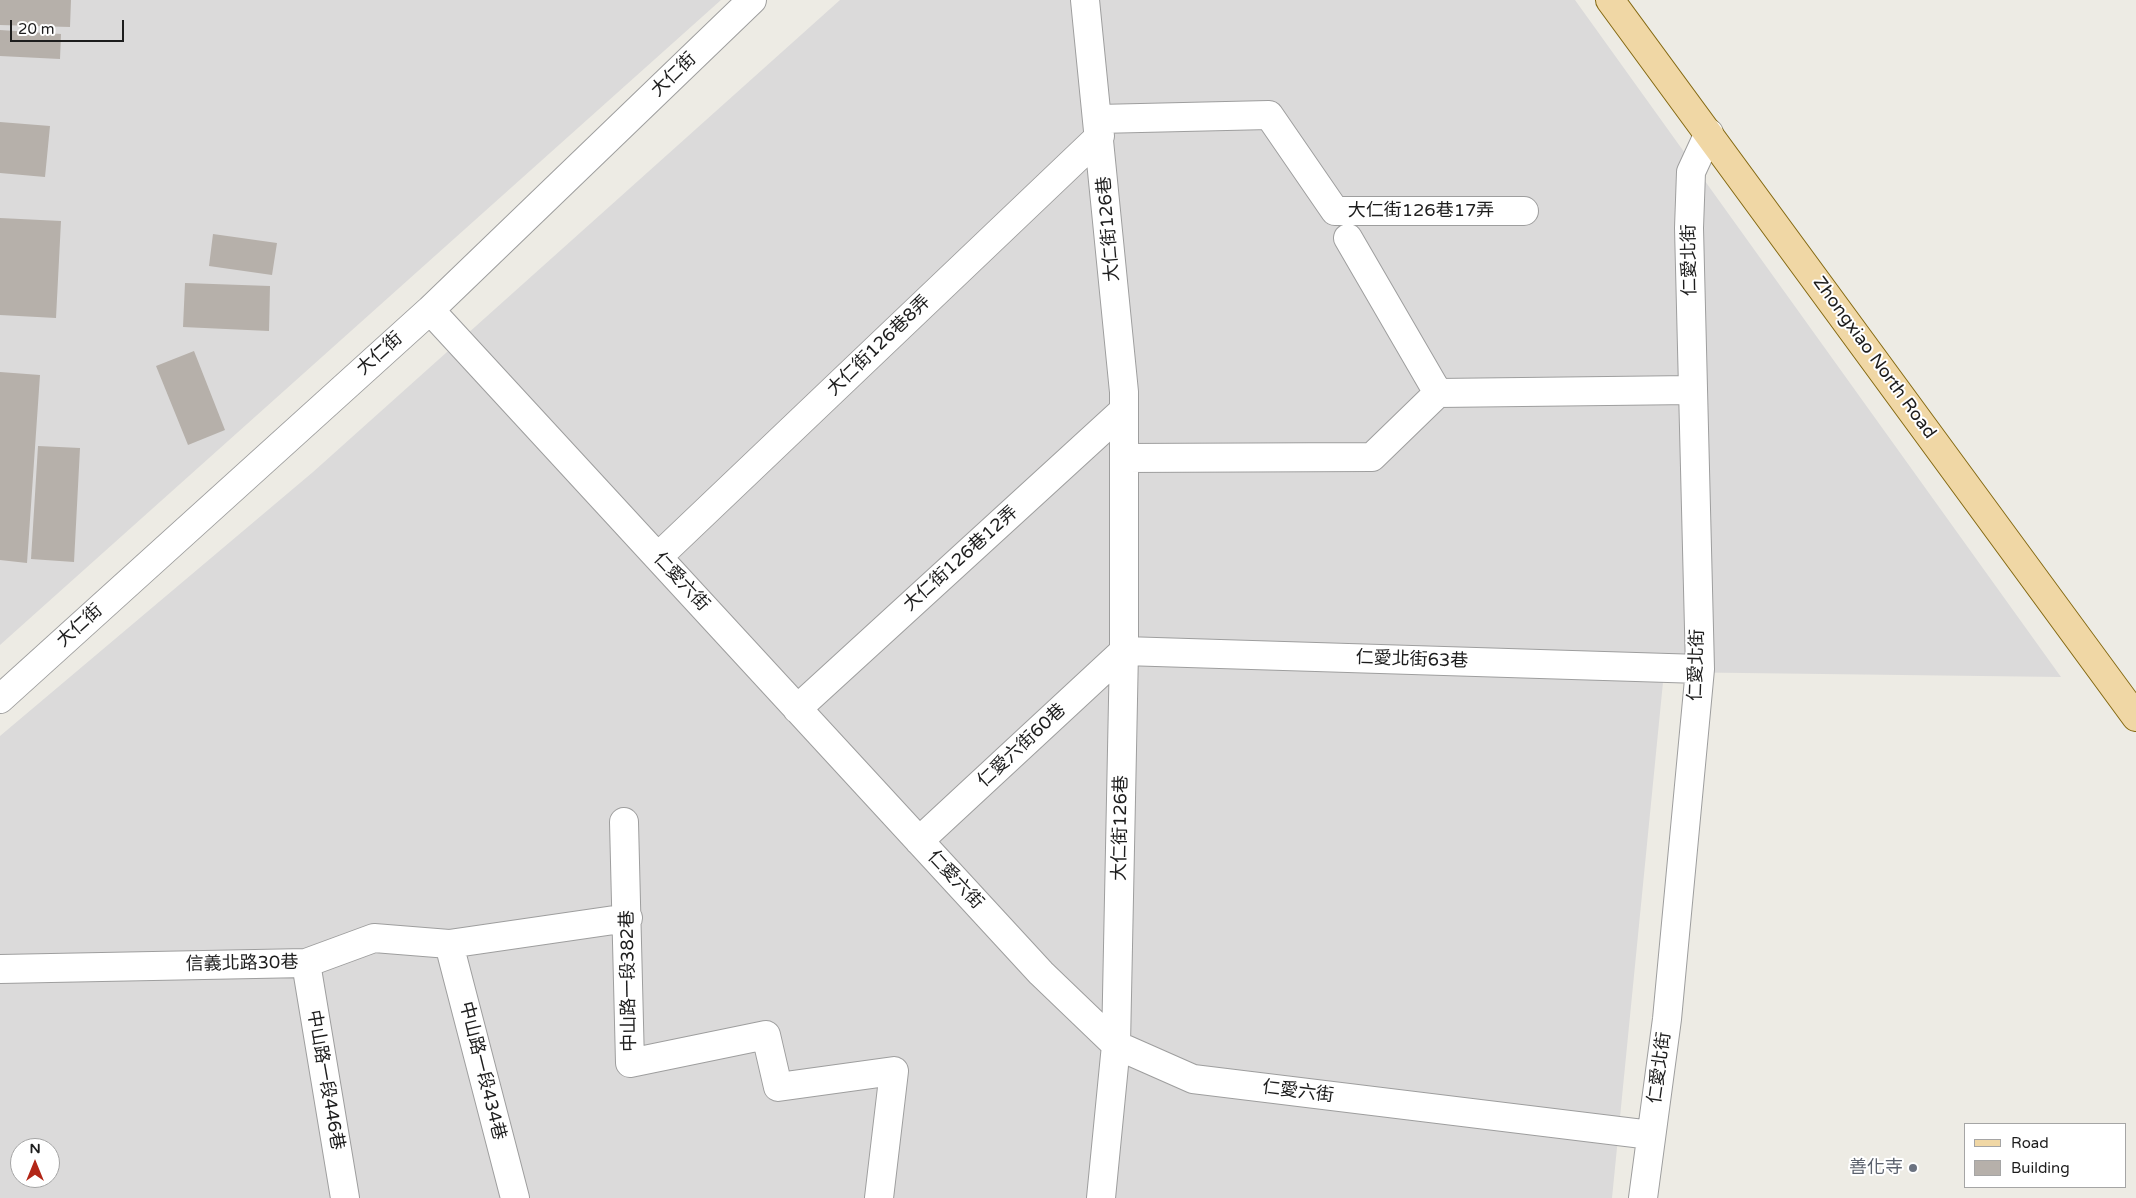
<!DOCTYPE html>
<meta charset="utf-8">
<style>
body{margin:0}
#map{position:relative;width:2136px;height:1198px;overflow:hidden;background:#edebe4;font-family:"Varela Round",sans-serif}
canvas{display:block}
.legend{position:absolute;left:1964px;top:1123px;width:162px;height:65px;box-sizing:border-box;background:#fff;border:1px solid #a5a5a5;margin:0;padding:6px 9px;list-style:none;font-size:15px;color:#1d1d1d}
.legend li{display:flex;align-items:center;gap:10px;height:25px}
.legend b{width:25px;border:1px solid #a5a5a5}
.north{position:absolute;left:10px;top:1138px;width:50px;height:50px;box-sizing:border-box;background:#fff;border:1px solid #a5a5a5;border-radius:50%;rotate:0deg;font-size:14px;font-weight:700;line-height:20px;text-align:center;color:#1d1d1d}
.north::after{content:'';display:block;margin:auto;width:18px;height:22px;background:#b22617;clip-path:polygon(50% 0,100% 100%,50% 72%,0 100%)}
.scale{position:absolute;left:10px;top:20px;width:114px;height:22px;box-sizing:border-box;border:2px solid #1d1d1d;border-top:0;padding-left:6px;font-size:15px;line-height:18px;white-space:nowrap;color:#1d1d1d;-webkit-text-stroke:4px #fff;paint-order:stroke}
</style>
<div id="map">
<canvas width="2136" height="1198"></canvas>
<ul class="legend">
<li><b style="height:6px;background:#f0d7a5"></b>Road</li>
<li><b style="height:14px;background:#b6b0aa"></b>Building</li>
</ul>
<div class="north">N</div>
<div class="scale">20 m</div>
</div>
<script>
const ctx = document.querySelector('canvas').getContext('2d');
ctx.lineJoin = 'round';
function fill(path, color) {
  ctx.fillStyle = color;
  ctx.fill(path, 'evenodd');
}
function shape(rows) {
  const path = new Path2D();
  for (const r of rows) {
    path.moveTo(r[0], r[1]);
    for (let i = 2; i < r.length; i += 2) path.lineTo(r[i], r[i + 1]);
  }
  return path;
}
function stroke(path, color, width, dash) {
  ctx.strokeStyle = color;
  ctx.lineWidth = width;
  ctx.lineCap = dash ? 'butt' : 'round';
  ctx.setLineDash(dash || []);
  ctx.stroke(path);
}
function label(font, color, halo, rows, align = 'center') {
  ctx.font = font + ' "Varela Round","Noto Sans TC",sans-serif';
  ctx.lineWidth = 4;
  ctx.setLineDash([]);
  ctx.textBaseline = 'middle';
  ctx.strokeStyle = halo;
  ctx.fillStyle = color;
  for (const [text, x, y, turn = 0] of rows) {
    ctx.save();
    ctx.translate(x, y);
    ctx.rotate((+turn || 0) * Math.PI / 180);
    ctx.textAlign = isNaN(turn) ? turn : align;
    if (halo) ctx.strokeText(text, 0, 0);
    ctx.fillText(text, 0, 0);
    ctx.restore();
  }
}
fill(shape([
 [0,0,721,0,0,645],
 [840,0,1575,0,2061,677,1664,672,1612,1198,0,1198,0,736,313,472],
 [20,1148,50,1148,50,1178,20,1178]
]), '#dbdada');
fill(shape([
 [0,0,71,0,70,27,0,25],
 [0,30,61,34,60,59,0,56],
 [0,122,50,126,45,177,0,173],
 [0,218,61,221,56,318,0,315],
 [213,234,277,243,272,275,209,266],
 [185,283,270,286,269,331,183,327],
 [194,351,225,430,188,445,156,366],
 [0,372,40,375,27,563,0,560],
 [38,446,80,448,74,562,31,559]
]), '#b6b0aa');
const minor = shape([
 [1085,0,1124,392,1124,651,1116,1045,1101,1198],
 [1098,119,1269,115,1335,211,1524,211],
 [1348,238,1438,393,1692,390],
 [430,310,1041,973,1116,1045,1193,1079,1651,1135],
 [1124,458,1372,457,1438,393],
 [658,557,1100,136],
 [0,699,430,310,752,0],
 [797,709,1124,410],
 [624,822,630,1063,766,1035,778,1087,894,1071,879,1198],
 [919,841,1124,651,1700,669],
 [449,944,515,1198],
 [306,963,345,1198],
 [0,969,306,963,374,938,449,944,628,918],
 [1643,1198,1667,1019,1700,669,1689,228,1691,172,1709,133]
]);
const major = shape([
 [1610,0,2136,717]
]);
stroke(minor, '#9e9e9e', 30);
stroke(major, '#846911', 30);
stroke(minor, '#fff', 28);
stroke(major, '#f0d7a5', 28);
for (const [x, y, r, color] of [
 [1913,1168,5,"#6b7280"]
]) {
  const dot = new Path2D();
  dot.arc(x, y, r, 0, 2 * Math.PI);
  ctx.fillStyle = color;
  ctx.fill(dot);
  stroke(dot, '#fff', 2);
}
label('18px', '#1d1d1d', '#fff', [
 ["大仁街",674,75,-44],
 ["大仁街126巷17弄",1421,211],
 ["大仁街126巷",1109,229,-95],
 ["仁愛北街",1690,260,-91],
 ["大仁街126巷8弄",879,346,-44],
 ["大仁街",380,354,-42],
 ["Zhongxiao North Road",1874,358,54],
 ["大仁街126巷12弄",961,559,-42],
 ["仁愛六街",681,582,47],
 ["大仁街",80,626,-42],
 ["仁愛北街63巷",1412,660,2],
 ["仁愛北街",1697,665,-88],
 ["仁愛六街60巷",1022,746,-43],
 ["大仁街126巷",1121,828,-89],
 ["仁愛六街",955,880,47],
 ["信義北路30巷",242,964,-1],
 ["中山路一段382巷",629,981,-91],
 ["仁愛北街",1660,1068,-82],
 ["中山路一段434巷",482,1071,76],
 ["中山路一段446巷",325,1080,80],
 ["仁愛六街",1298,1092,7]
]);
label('18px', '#5b616d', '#fff', [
 ["善化寺",1903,1168]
], 'right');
</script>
